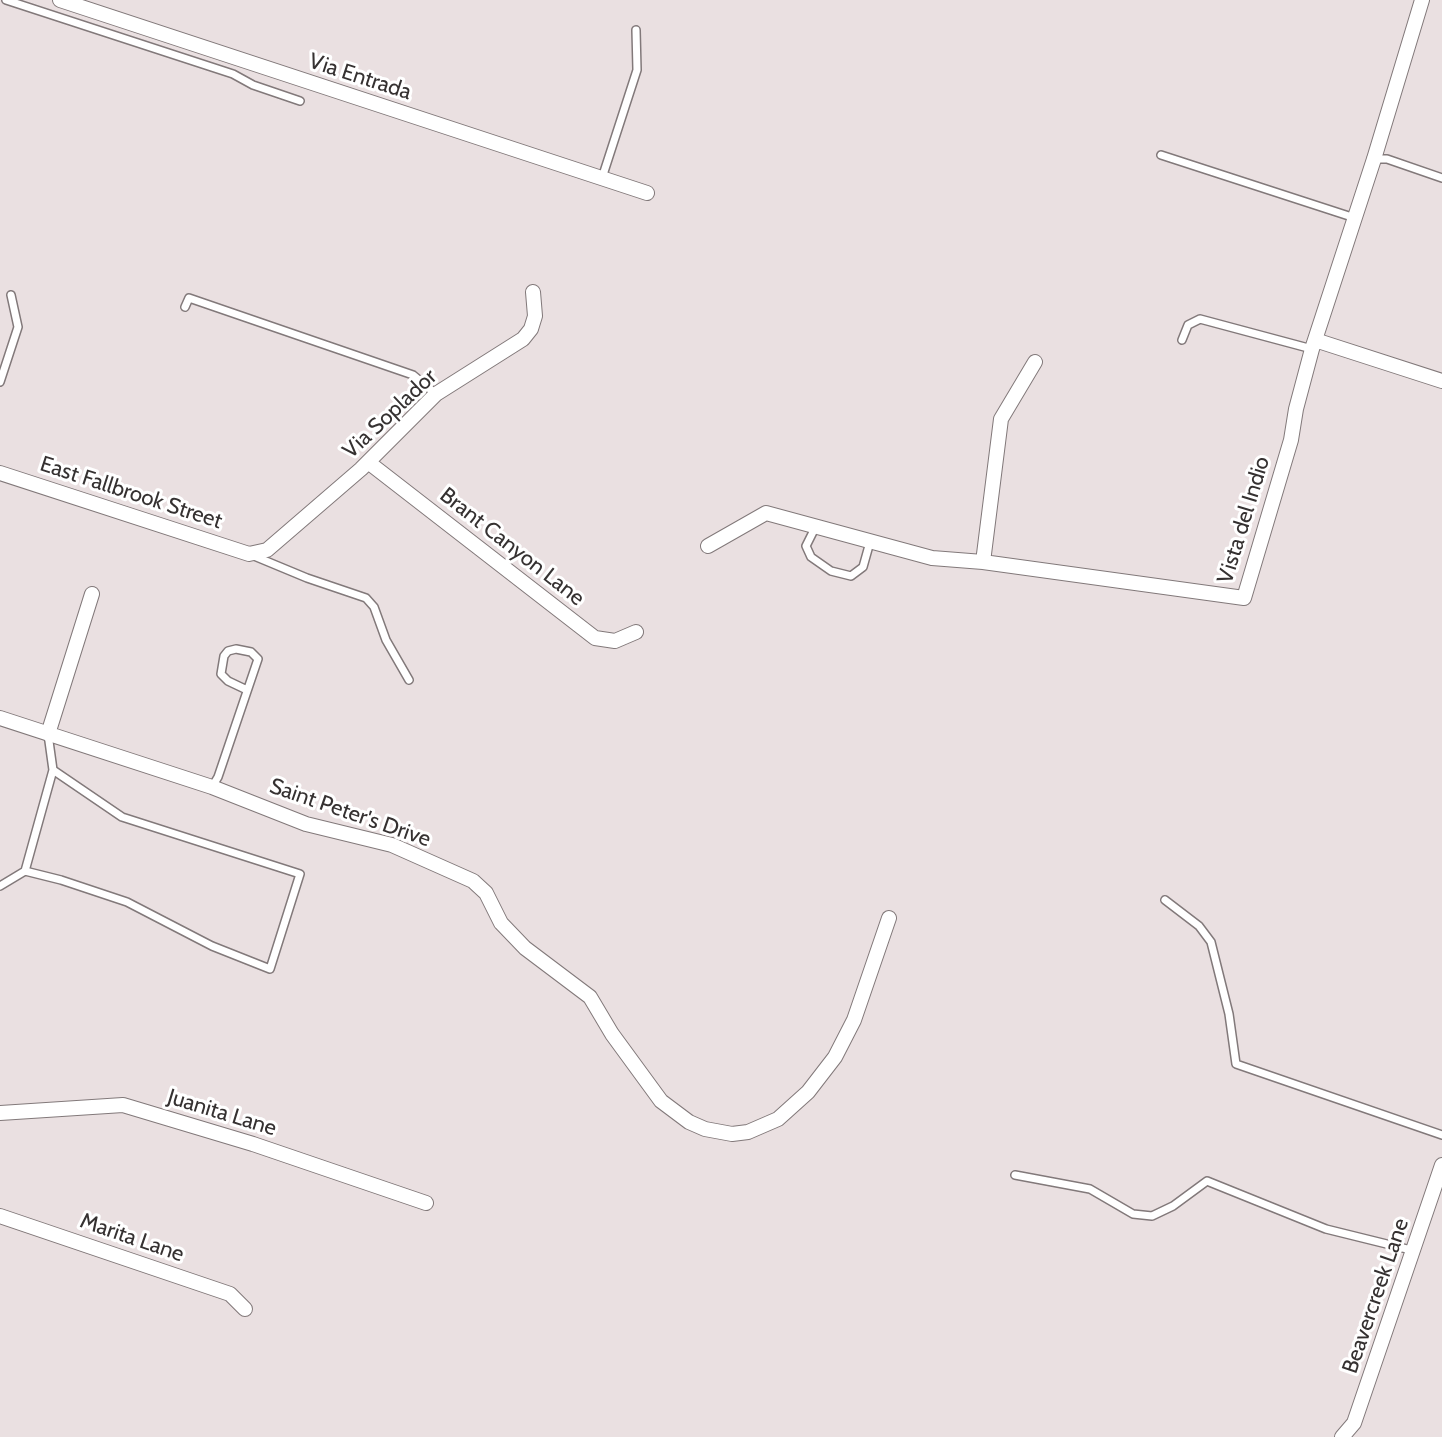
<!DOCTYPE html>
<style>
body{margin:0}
canvas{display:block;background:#eae0e1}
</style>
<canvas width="1442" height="1437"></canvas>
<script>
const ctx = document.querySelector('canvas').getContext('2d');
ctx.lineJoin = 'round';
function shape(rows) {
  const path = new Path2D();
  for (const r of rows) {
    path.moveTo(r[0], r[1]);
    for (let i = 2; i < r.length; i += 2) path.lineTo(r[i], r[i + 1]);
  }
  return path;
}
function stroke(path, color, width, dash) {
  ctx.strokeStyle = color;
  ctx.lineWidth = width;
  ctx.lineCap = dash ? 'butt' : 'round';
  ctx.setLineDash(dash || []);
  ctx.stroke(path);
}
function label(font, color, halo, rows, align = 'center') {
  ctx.font = font + ' Cabin,sans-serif';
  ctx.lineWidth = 6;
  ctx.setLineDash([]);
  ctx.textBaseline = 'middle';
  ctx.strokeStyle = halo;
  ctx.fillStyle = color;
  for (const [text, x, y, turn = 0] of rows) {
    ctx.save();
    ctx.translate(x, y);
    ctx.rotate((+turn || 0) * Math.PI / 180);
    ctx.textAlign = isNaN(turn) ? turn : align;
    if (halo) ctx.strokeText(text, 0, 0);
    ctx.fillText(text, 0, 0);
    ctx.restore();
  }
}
const lane = shape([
 [6,0,233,74,253,85,300,101],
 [1161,155,1355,218],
 [1374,159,1387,159,1442,178],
 [602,178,637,70,636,30],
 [185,307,189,298,413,375,436,394],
 [1182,340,1188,325,1200,319,1312,349],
 [0,382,18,327,11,295],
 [816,526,806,546,811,557,831,571,851,576,863,567,870,542],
 [254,556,307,578,366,598,374,607,386,640,409,680],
 [212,787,218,777,258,659,251,652,236,649,228,651,224,656,221,674,228,681,247,690],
 [25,871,53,770],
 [0,886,25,871,61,880,127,902,212,946,270,969,300,874,122,817,53,770,48,734],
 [1165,900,1199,926,1211,942,1229,1014,1236,1064,1442,1135],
 [1015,1175,1090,1189,1133,1214,1152,1216,1173,1206,1207,1181,1326,1229,1415,1251]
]);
const street = shape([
 [60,0,647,193],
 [1315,340,1442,381],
 [1035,362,1001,419,983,562,1244,598,1291,440,1296,409,1312,349,1374,159,1422,0],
 [368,462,595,638,615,641,636,632],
 [0,473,249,554,267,550,361,469,436,394,523,339,531,329,535,316,533,292],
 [708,546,766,513,932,558,983,562],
 [0,718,212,787,306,824,392,845,473,881,486,893,501,923,525,948,590,997,612,1034,661,1101,689,1122,705,1129,732,1134,748,1132,778,1119,808,1092,835,1057,854,1020,889,918],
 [48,734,92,594],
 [0,1113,123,1105,253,1144,426,1203],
 [0,1216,230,1294,245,1309],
 [1342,1437,1354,1423,1442,1165]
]);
stroke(lane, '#82797a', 10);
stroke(street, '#82797a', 16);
stroke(lane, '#fff', 7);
stroke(street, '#fff', 14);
label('22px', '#353131', '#fff', [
 ["Via Entrada",360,77,18],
 ["Via Soplador",390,414,-43],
 ["East Fallbrook Street",131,493,18],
 ["Vista del Indio",1244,520,-73],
 ["Brant Canyon Lane",512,547,38],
 ["Saint Peter's Drive",350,813,19],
 ["Juanita Lane",222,1113,17],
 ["Marita Lane",132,1238,19],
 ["Beavercreek Lane",1376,1296,-71]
]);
</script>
